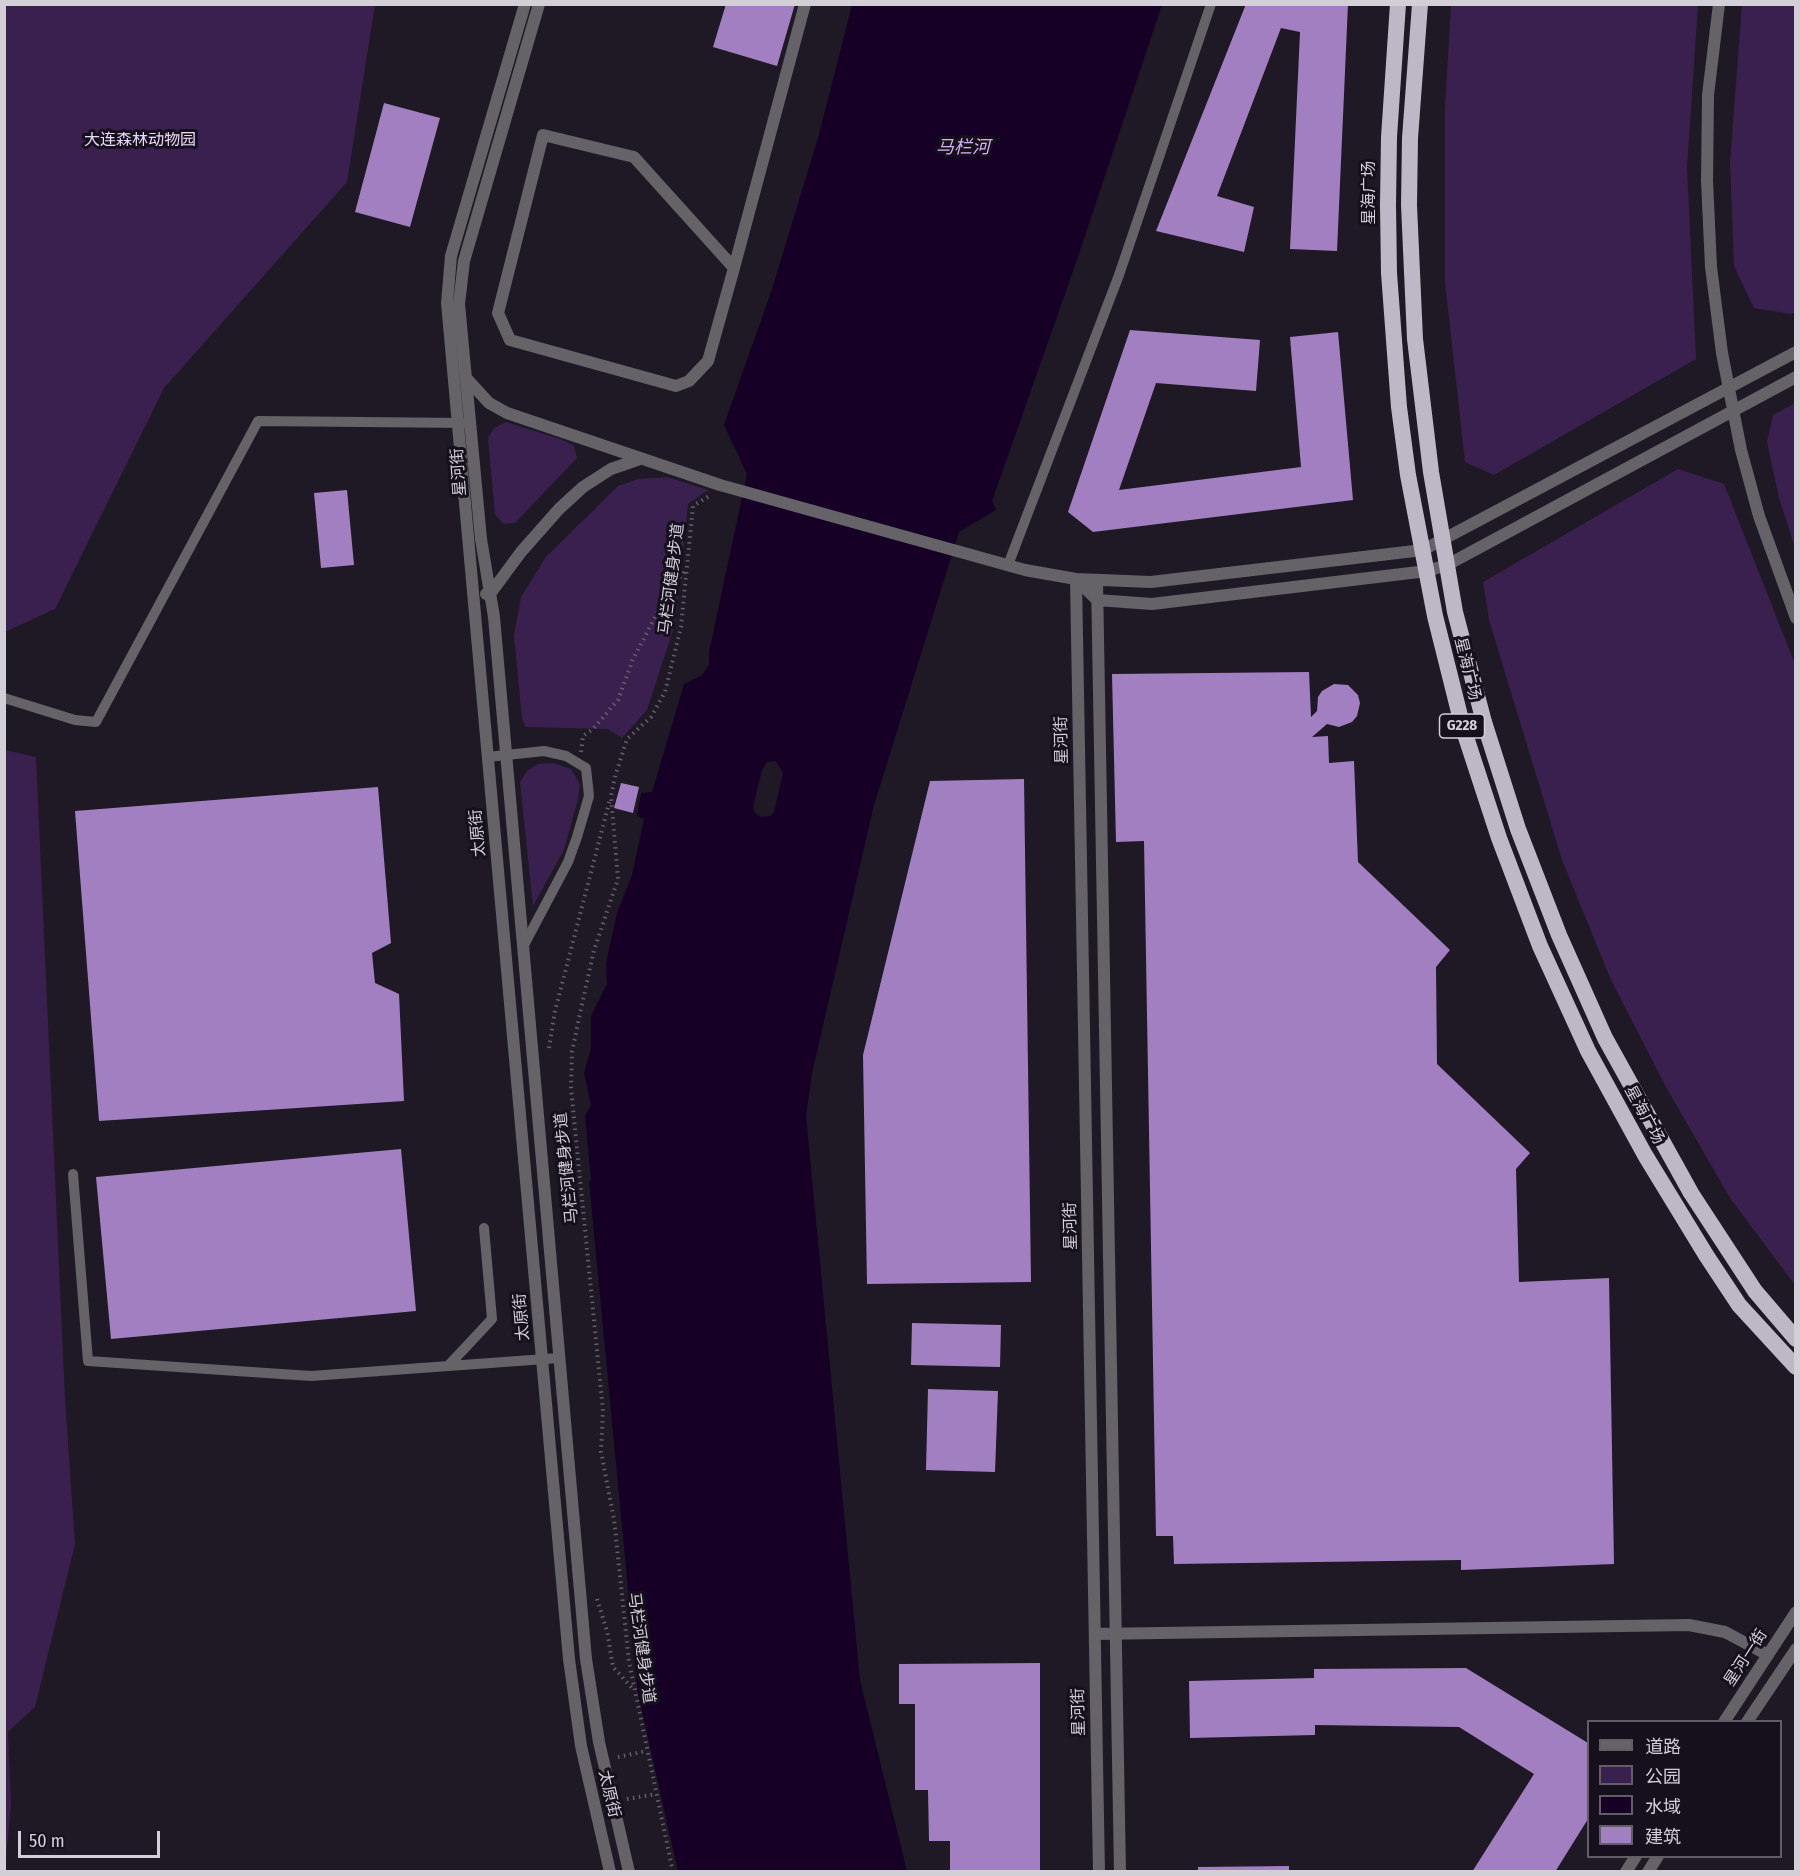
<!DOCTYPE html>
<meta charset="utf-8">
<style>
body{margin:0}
#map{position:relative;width:1800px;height:1876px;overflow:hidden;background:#1f1925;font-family:"Fira Sans Condensed","Noto Sans SC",sans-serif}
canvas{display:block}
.frame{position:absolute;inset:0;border:6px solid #d3cfd7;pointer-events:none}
.legend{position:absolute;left:1587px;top:1720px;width:195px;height:138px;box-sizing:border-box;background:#16101c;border:2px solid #625c67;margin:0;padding:8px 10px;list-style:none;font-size:18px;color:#d3cfd7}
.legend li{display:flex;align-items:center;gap:12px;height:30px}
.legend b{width:30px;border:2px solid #625c67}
.scale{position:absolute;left:18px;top:1831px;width:142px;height:27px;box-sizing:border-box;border:3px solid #d3cfd7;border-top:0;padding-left:8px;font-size:18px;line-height:21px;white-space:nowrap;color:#d3cfd7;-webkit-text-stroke:4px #16101c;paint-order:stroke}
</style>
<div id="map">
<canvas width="1800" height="1876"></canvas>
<div class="frame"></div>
<ul class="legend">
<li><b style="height:8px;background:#656268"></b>道路</li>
<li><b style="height:16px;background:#39204e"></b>公园</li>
<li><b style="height:16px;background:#160026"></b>水域</li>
<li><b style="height:16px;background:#a27fc1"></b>建筑</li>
</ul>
<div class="scale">50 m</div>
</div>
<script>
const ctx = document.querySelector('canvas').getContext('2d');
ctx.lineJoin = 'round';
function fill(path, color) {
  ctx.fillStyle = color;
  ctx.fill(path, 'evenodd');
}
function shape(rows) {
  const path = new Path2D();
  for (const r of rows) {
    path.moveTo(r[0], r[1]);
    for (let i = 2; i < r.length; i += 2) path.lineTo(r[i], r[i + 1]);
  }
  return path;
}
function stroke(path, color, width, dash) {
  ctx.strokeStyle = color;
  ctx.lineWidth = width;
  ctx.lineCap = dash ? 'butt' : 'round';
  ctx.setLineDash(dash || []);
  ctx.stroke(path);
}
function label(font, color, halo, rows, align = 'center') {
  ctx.font = font + ' "Fira Sans Condensed","Noto Sans SC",sans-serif';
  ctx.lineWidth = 6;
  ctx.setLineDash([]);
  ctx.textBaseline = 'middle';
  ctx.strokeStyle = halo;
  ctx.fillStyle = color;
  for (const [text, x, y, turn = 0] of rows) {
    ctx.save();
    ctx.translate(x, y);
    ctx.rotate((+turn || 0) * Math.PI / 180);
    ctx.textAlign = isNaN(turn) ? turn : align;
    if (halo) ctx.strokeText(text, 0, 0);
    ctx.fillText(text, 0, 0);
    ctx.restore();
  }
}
fill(shape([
 [1742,4,1795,5,1796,312,1791,314,1754,308,1734,266,1730,162],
 [4,5,375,5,347,182,164,388,55,609,5,632],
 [1451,5,1698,5,1687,167,1696,359,1494,475,1465,462,1445,282,1445,108],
 [1795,403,1795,548,1779,498,1767,442,1773,415],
 [506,422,563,440,574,446,577,458,515,523,503,524,495,514,488,438,494,428],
 [1678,469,1724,484,1795,664,1795,1285,1730,1198,1666,1087,1611,980,1562,860,1489,620,1483,582],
 [668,477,708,490,688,504,675,624,647,710,622,738,608,729,526,727,522,719,514,635,521,597,546,557,618,486,638,479],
 [5,750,36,757,65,1399,75,1544,35,1707,8,1732,11,1805,5,1868],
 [553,763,571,769,580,785,578,799,564,850,533,906,520,782,527,771,538,764]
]), '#39204e');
fill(shape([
 [852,5,1162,5,1078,257,992,501,996,510,959,532,874,805,812,1073,806,1116,860,1680,907,1871,678,1871,638,1694,589,1181,591,1180,585,1116,591,1105,584,1073,591,1048,591,1016,607,984,606,963,617,913,632,875,644,819,637,816,641,793,652,792,684,684,702,675,709,665,709,652,747,474,724,425,772,289,818,138],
 [776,761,783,773,774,812,770,816,761,817,755,813,753,807,762,770,767,762]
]), '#160026');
fill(shape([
 [726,4,795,4,777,66,713,47],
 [1246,4,1348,4,1337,251,1290,249,1300,32,1281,28,1217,196,1254,207,1244,252,1156,231],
 [384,103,440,118,410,227,355,212],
 [1130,330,1260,340,1256,391,1156,383,1119,490,1301,467,1290,337,1338,332,1353,500,1093,532,1068,512],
 [347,490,354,565,321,568,314,493],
 [1309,672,1311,717,1317,711,1318,697,1322,691,1334,684,1348,685,1358,695,1360,703,1357,716,1352,722,1339,727,1327,724,1312,737,1328,736,1329,763,1354,761,1358,862,1450,950,1436,967,1437,1064,1530,1153,1516,1169,1519,1282,1609,1278,1614,1564,1461,1570,1461,1560,1174,1564,1173,1536,1156,1536,1144,841,1116,842,1112,674],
 [1024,779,1031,1282,867,1284,863,1055,930,781],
 [621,783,639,787,633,813,614,808],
 [378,787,391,943,372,953,375,983,399,994,404,1101,99,1121,75,811],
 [401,1149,416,1311,111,1339,96,1177],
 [912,1323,1001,1325,1000,1367,911,1365],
 [928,1389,998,1391,995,1472,926,1470],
 [1040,1663,1040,1872,950,1872,950,1841,929,1841,928,1790,915,1790,915,1704,899,1704,899,1664],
 [1466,1668,1588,1743,1588,1819,1555,1872,1472,1872,1534,1774,1459,1727,1315,1725,1315,1735,1190,1738,1189,1681,1314,1678,1314,1669],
 [1289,1866,1289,1872,1198,1872,1198,1867]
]), '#a27fc1');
stroke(shape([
 [581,752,583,736,593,729,618,700,633,659,663,602,686,569],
 [549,1048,555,1011,610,799],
 [597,1599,607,1631,613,1667,632,1688],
 [618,1757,646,1751],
 [627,1799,656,1794],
 [673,1872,629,1662,614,1519,601,1452,603,1411,571,1088,572,1052,579,1018,594,950,618,879,611,796,615,777,627,739,651,717,665,692,681,627,693,506,709,496]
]), '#655f6a', 4, [1.5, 4.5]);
stroke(shape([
 [1008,565,1119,275,1211,4],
 [4,698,75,720,96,722,258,421,466,423],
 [488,757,544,751,566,756,586,768,589,796,577,837,568,862,523,947],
 [73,1174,88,1361,311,1376,559,1358],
 [448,1366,492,1319,484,1228]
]), '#656268', 10);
stroke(shape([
 [734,268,634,157,543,135,498,313,510,340,676,386,689,381,708,361,734,268,805,4],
 [1095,1634,1689,1625,1725,1632,1768,1655]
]), '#656268', 12);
stroke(shape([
 [525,4,451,256,447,303,569,1659,581,1746,610,1872],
 [539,4,464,261,459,304,481,539,494,617,586,1659,599,1742,629,1872],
 [1719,4,1708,95,1707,181,1711,267,1722,353,1741,450,1759,516,1796,618],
 [468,380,489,403,507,413,720,485,1025,570,1076,579,1151,582,1423,550,1796,352],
 [1076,579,1099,1872],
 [1076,579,1097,600,1152,604,1427,571,1447,565,1796,377],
 [1097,581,1120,1872],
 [486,594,490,594,521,552,559,509,583,487,611,469,640,459],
 [1724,1722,1796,1612],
 [1747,1722,1796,1649],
 [1626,1872,1636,1856],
 [1648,1872,1658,1856]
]), '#656268', 12);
stroke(shape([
 [1398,4,1389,137,1388,205,1389,273,1399,407,1408,475,1435,616,1463,728,1499,838,1540,946,1588,1051,1645,1155,1706,1255,1739,1305,1796,1367],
 [1420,4,1410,138,1409,205,1415,339,1431,472,1455,612,1484,722,1518,829,1559,935,1605,1038,1691,1193,1755,1291,1796,1339]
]), '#beb7c6', 16);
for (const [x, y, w] of [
 [1462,726,45]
]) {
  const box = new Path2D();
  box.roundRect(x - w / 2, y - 12, w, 24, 4.5);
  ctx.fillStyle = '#16101c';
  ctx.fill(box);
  stroke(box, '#d3cfd7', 1.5);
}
label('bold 15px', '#d3cfd7', null, [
 ["G228",1462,726]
]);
label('16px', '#ead8fc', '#16101c', [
 ["大连森林动物园",140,141]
]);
label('16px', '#d3cfd7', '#16101c', [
 ["星海广场",1370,193,-90],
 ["星河街",459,472,-94],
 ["马栏河健身步道",672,579,-83],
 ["星海广场",1467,669,76],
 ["星河街",1062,740,-91],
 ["太原街",478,833,-95],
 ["星海广场",1644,1115,61],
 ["马栏河健身步道",567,1168,-96],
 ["星河街",1071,1226,-91],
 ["太原街",522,1317,-95],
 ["马栏河健身步道",641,1648,82],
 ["星河一街",1746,1658,-57],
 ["星河街",1079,1712,-91],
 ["太原街",609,1794,77]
]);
label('italic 18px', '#d6b1f8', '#16101c', [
 ["马栏河",963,148]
]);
</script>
